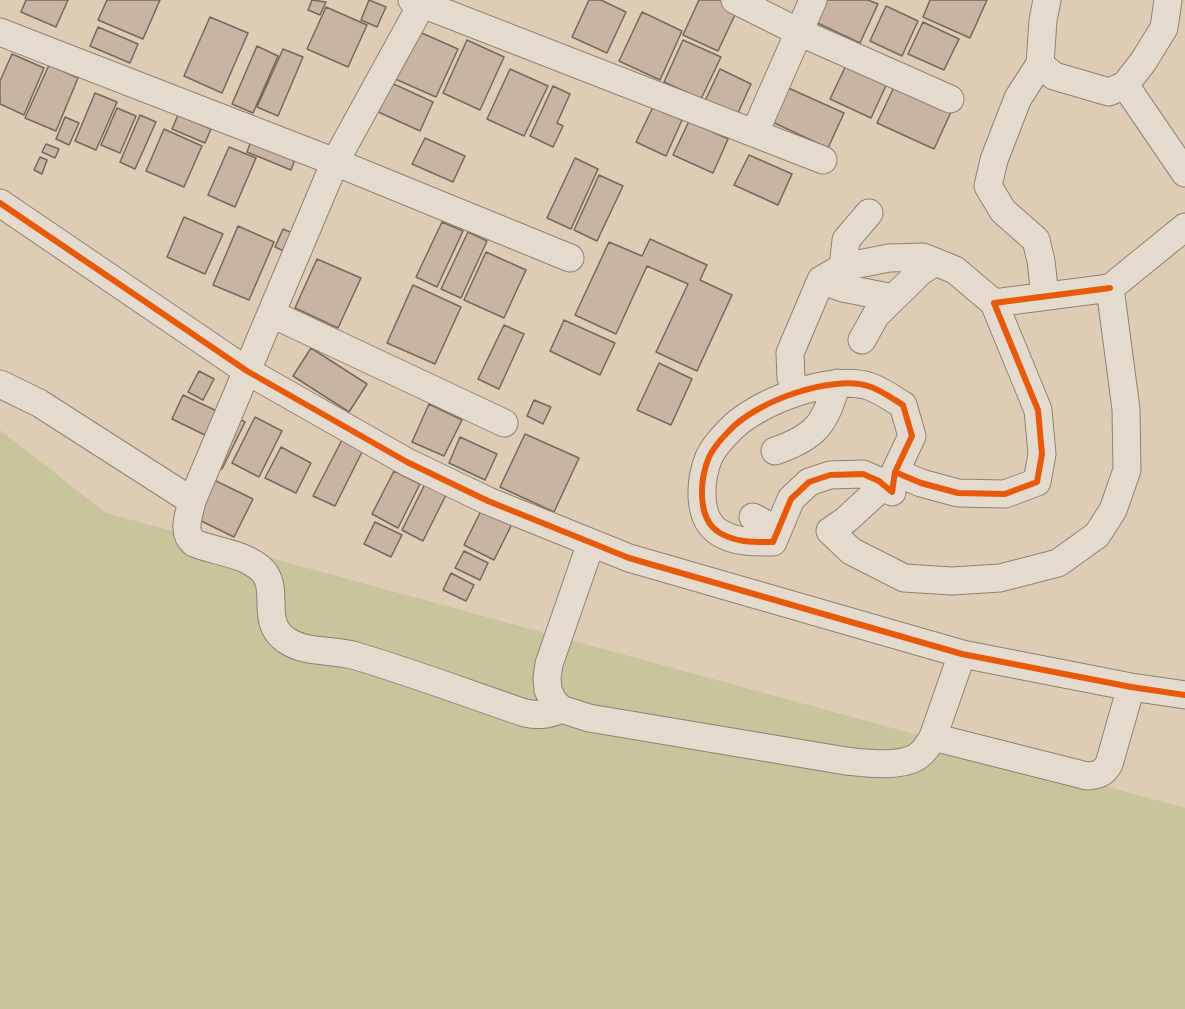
<!DOCTYPE html>
<html>
<head>
<meta charset="utf-8">
<style>
	body { margin:0 }
	canvas { display:block; background:#decdb4 }
</style>
</head>
<body>
<canvas width="1185" height="1009"></canvas>
<script>
const ctx = document.querySelector('canvas').getContext('2d');
ctx.lineJoin = 'round';
function fill(path, color) { ctx.fillStyle = color; ctx.fill(path, 'evenodd'); }
function strokePath(path, color, width, dash) { ctx.strokeStyle = color; ctx.lineWidth = width; ctx.lineCap = dash ? 'butt' : 'round'; ctx.setLineDash(dash || []); ctx.stroke(path); }
const green = new Path2D(`
	M0 430 106 513 1185 808V1009H0Z`);
const building = new Path2D(`
	M26 0H68L56 27 21 12Z
	M107 0H160L143 39 98 20Z
	M312 0 326 2 320 15 308 10Z
	M369 0 386 7 377 27 361 20Z
	M589 0H601L626 12 607 53 572 37Z
	M699 0H726L739 6 718 51 683 35Z
	M821 0H868L878 4 860 43 811 20Z
	M930 0H987L970 38 923 17Z
	M886 6 918 21 902 56 870 41Z
	M326 7 367 25 348 67 307 49Z
	M642 12 682 31 660 80 619 61Z
	M210 17 248 33 222 93 184 76Z
	M923 22 959 39 944 70 908 54Z
	M98 27 138 44 130 63 90 46Z
	M415 30 458 49 436 97 393 78Z
	M467 40 504 57 480 110 443 93Z
	M683 40 721 57 701 99 664 82Z
	M257 46 278 56 253 113 232 104Z
	M283 49 303 57 278 116 257 107Z
	M12 54 44 68 24 115 0 104V81Z
	M849 59 890 77 871 118 830 99Z
	M49 65 78 78 56 131 25 118Z
	M510 69 548 86 524 136 487 119Z
	M720 69 751 84 737 115 705 101Z
	M387 81 433 102 420 131 374 110Z
	M895 85 952 110 934 149 877 123Z
	M553 86 570 94 557 123 563 126 553 147 530 136Z
	M784 86 844 113 828 148 768 120Z
	M95 93 117 102 96 150 75 141Z
	M653 107 682 120 666 156 636 142Z
	M117 108 136 116 120 153 101 145Z
	M140 115 156 122 135 169 120 162Z
	M178 115 211 129 205 143 172 129Z
	M65 117 79 123 69 145 56 139Z
	M689 121 728 139 713 173 673 155Z
	M164 129 202 146 184 187 146 171Z
	M252 138 296 157 291 170 247 152Z
	M425 138 465 156 453 182 412 164Z
	M46 144 59 149 55 158 42 152Z
	M229 147 256 158 235 207 208 195Z
	M749 155 792 174 778 205 734 185Z
	M40 157 47 160 42 174 34 170Z
	M575 158 598 169 571 229 547 218Z
	M599 175 623 186 597 241 574 230Z
	M184 217 223 234 205 274 167 257Z
	M442 222 463 231 437 287 416 277Z
	M238 226 274 242 249 300 213 285Z
	M283 229 295 234 286 252 275 247Z
	M468 232 487 241 461 298 441 289Z
	M650 239 707 265 700 280 732 295 697 371 656 352 688 284 647 266 616 334 575 315 609 242 642 256Z
	M486 252 526 270 504 318 464 300Z
	M317 259 361 278 338 328 295 308Z
	M413 285 461 307 435 364 387 343Z
	M564 320 615 343 600 375 550 351Z
	M504 325 524 334 499 389 478 379Z
	M311 348 367 384 349 412 293 376Z
	M659 363 692 379 671 425 637 410Z
	M199 371 214 379 203 400 188 392Z
	M183 395 221 413 209 437 172 419Z
	M534 400 551 407 543 424 527 416Z
	M429 404 462 420 444 456 412 442Z
	M234 416 245 422 222 469 210 463Z
	M255 417 282 431 259 477 232 463Z
	M525 434 579 458 554 512 500 487Z
	M344 436 365 446 335 506 313 496Z
	M460 437 497 454 485 480 449 463Z
	M281 447 311 463 296 493 265 478Z
	M394 471 420 484 398 528 372 514Z
	M214 480 253 499 234 537 195 518Z
	M425 484 446 495 423 541 402 530Z
	M482 509 512 524 494 560 464 545Z
	M375 522 402 535 391 557 364 544Z
	M464 551 488 563 480 580 455 568Z
	M451 573 474 585 466 601 443 590Z`);
const minor = new Path2D(`
	M412 0 823 160
	M424 0 335 162 192 501C189 515 181 532 194 543 216 552 244 553 262 570 281 589 259 622 286 640 306 654 333 649 356 656 413 673 469 694 525 713 539 716 548 715 561 709
	M735 0 799 32 950 99
	M1047 0 1043 20 1040 64 1054 76 1109 92 1125 85 1143 62 1164 28 1168 0
	M0 32 335 162 570 258
	M1040 64 1018 98 994 160 988 186 1003 211 1036 240 1041 261 1045 296
	M1125 85 1185 173
	M755 132 813 0
	M0 203 247 371 407 462 488 501 629 558 962 654 1131 687 1185 695
	M843 267 846 240 869 213
	M821 280 843 288 893 298
	M272 314 504 423
	M862 340 876 315 920 272 935 262
	M0 384 39 403 192 501
	M797 392 791 378 790 353 821 280 843 267 889 258 923 257 955 270 994 303
	M775 451C816 437 825 424 837 383
	M895 472 892 492 879 481 863 474 830 475 809 482 791 499 773 542C755 542 737 543 720 533 696 519 700 479 709 457 713 449 722 438 728 432 754 402 833 373 871 387 882 391 893 399 903 405L912 436 895 472 921 483 958 493 1005 494 1037 482 1042 454 1038 410 994 303 1110 288
	M884 485 846 520 830 531 851 551 904 578 952 581 1000 578 1058 563 1097 535 1113 510 1127 470 1126 409 1110 288 1185 227
	M753 517 777 530
	M591 543 549 664 547 678 548 690 553 701 561 709 589 718 846 761C866 763 901 768 918 756 925 751 929 744 933 737
	M962 654 933 737 1087 776C1098 775 1103 774 1109 764L1131 687`);
const cycleway = new Path2D(`
	M0 203 247 371 407 462 488 501 629 558 962 654 1131 687 1185 695
	M895 472 892 492 879 481 863 474 830 475 809 482 791 499 773 542C755 542 737 543 720 533 696 519 700 479 709 457 713 449 722 438 728 432 754 402 833 373 871 387 882 391 893 399 903 405L912 436 895 472 921 483 958 493 1005 494 1037 482 1042 454 1038 410 994 303 1110 288`);
fill(green, '#c8c49b');
fill(building, '#c9b3a3');
strokePath(building, '#75695d', 1.5);
strokePath(minor, '#8e8274', 29);
strokePath(minor, '#e4dbce', 27);
strokePath(cycleway, '#e8590c', 6);
</script>
</body>
</html>
